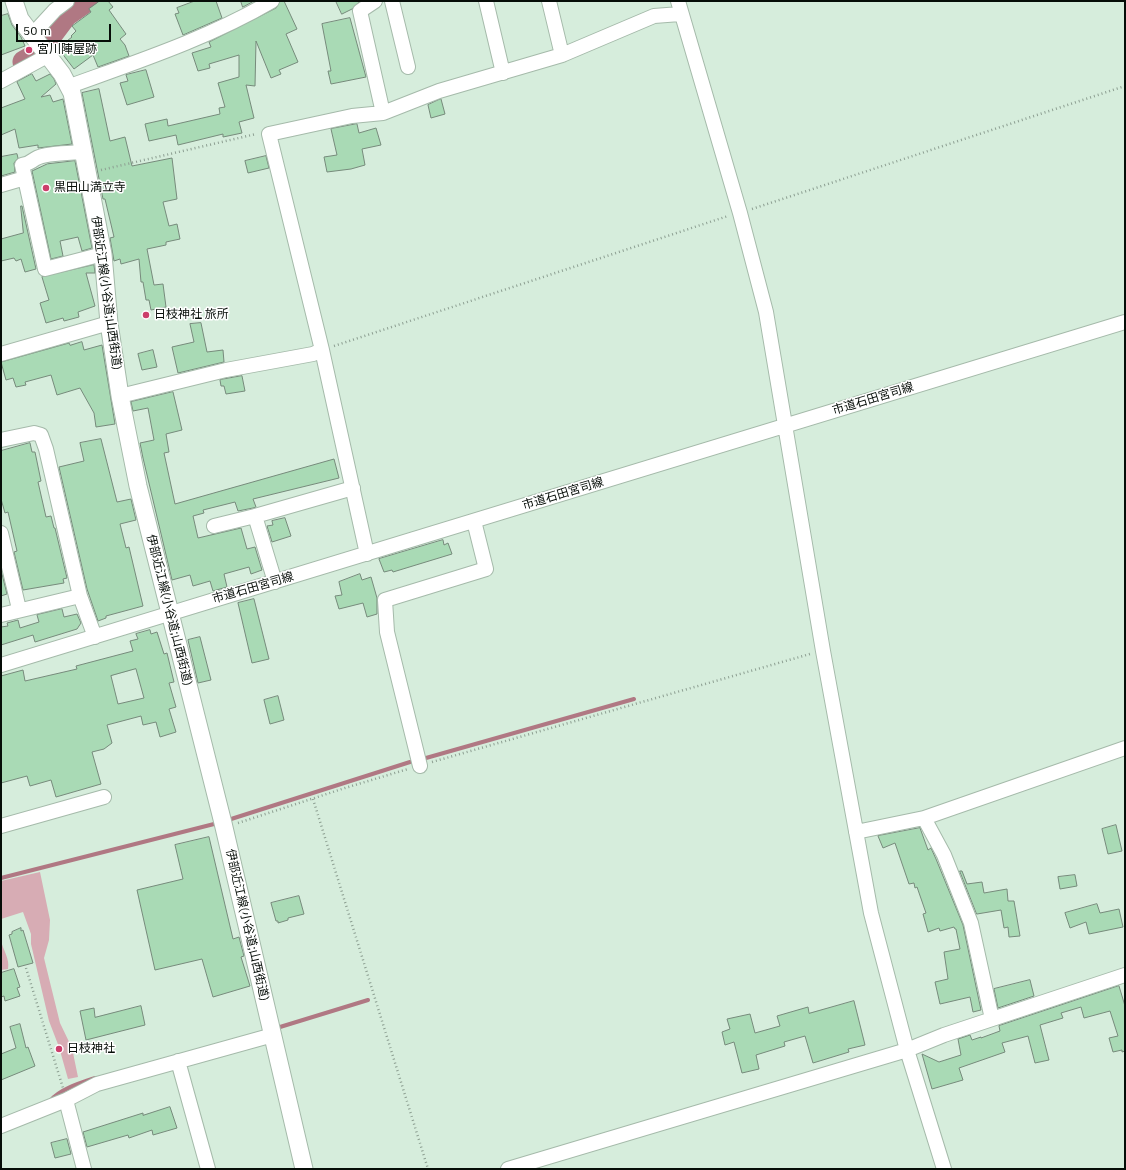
<!DOCTYPE html>
<html>
<head>
<meta charset="utf-8">
<style>
	body { margin:0 }
	#map { position:relative; width:1126px; height:1170px; overflow:hidden; background:#d6eddc; font-family:"IBM Plex Sans",sans-serif }
	canvas { display:block }
	.frame { position:absolute; inset:0; border:2px solid #060d08; pointer-events:none }
	.scale { position:absolute; left:16px; top:24px; width:95px; height:18px; box-sizing:border-box; border:2px solid #060d08; border-top:0; padding-left:5px; font-size:12px; line-height:14px; white-space:nowrap; color:#060d08; -webkit-text-stroke:3px #fff; paint-order:stroke }
</style>
</head>
<body>
<div id="map">
<canvas width="1126" height="1170"></canvas>
<div class="frame"></div>
<div class="scale">50 m</div>
</div>
<script>
const ctx = document.querySelector('canvas').getContext('2d');
ctx.lineJoin = 'round';
function fill(path, color) { ctx.fillStyle = color; ctx.fill(path, 'evenodd'); }
function strokePath(path, color, width, dash) { ctx.strokeStyle = color; ctx.lineWidth = width; ctx.lineCap = dash ? 'butt' : 'round'; ctx.setLineDash(dash || []); ctx.stroke(path); }
function label(font, color, halo, rows, align = 'center') {
  ctx.font = font + ' "IBM Plex Sans","Noto Sans JP",sans-serif'; ctx.lineWidth = 3; ctx.setLineDash([]); ctx.textBaseline = 'middle'; ctx.strokeStyle = halo; ctx.fillStyle = color; for (const [text, x, y, turn = 0] of rows) {
    ctx.save(); ctx.translate(x, y); ctx.rotate((+turn || 0) * Math.PI / 180); ctx.textAlign = isNaN(turn) ? turn : align; if (halo) ctx.strokeText(text, 0, 0); ctx.fillText(text, 0, 0); ctx.restore();
  }
}
const green = new Path2D(`
	M40 872 50 920 49 940 44 958 60 1023 72 1048 78 1077 68 1079 59 1047 49 1021 31 944V934L23 912 1 919V881Z
	M1 940C3 951 10 958 8 969L1 970Z`);
const stream = new Path2D(`
	M426 758 634 699
	M228 820 410 762
	M1 878 218 823
	M280 1027 368 1000
	M50 1101C60 1089 80 1083 95 1078`);
const river = new Path2D(`
	M24 62 36 55 66 15 86 1`);
const building = new Path2D(`
	M100 1H108L113 7 109 10 126 34 120 39 125 45 129 56 98 67 93 55 74 69 58 48 72 37 71 36 76 31 72 26 91 12 89 9Z
	M195 1H216L222 18 183 35 175 14 179 13 177 8Z
	M241 1H254L243 7Z
	M280 1H284L297 29 286 34 298 62 279 70 281 74 271 78 256 41 255 86 246 85 254 118 239 122 242 133 223 137V134L178 145 176 135 149 141 145 124 167 119 168 126 220 114 219 108 225 107 218 83 239 77V55L209 64 210 68 198 71 192 53 211 47 209 42 276 8Z
	M336 1H360L352 9 342 14Z
	M8 14 12 25 21 37 25 46 1 55V16Z
	M350 18 366 77 331 84 328 71H331L322 24Z
	M146 70 154 97 127 105 120 83 128 81 126 75Z
	M32 74 36 81 50 74 54 79 56 84 41 97 50 95 53 102 63 99 72 144 38 148V145L19 148 15 129 1 135V108L25 99 17 82Z
	M99 89 110 141 125 137 132 166 172 158 177 199 163 202 169 226 177 224 180 239 166 242V245L147 249 154 285 163 284 166 307 151 310 149 300H146L143 282H141L139 259 121 264 120 259 114 261 110 238 114 237 105 199H103L82 93Z
	M441 99 445 114 431 118 428 105Z
	M357 124 359 133 376 128 381 145 362 149 365 165 351 169 327 172 324 157 337 155 331 129Z
	M17 154 18 158 14 163 15 172 1 176V157Z
	M266 156 269 168 248 173 245 161Z
	M75 161 92 248 82 251 78 237 60 241 63 256 51 259 32 171 47 164Z
	M21 206H22L36 269 25 272 21 259 16 261 14 258 1 261V239L23 233Z
	M94 265 95 273H86L95 306 78 312 79 317 64 321 63 318 46 323 40 303 49 300 42 277Z
	M201 323 207 352 223 350 224 362 178 373 172 347 194 342 190 324Z
	M82 342 84 350 102 345 115 424 96 427 94 413 80 388 57 395 51 375 25 382 26 385 16 387 13 378 6 380 1 362 69 343 70 345Z
	M153 350 157 367 142 370 138 354Z
	M242 376 245 391 226 394 224 386H221L220 380Z
	M173 392 182 430 166 434 169 452 164 453 175 504 334 459 339 478 253 499 256 507 253 508 238 511 235 502 203 510 204 513 193 516 198 538 241 528 247 549 255 547 262 570 251 574 249 567 224 574 227 587 213 591 210 581 193 586 190 575 172 580 143 458 140 443 154 440 148 408 133 411 131 402Z
	M101 439 117 502 131 499 136 520 120 524 126 548 129 547 143 606 106 616V618L98 621 87 589 59 467 84 461 80 443Z
	M30 443 32 452H35L41 481 38 482 46 517 51 516 54 528H55L67 578 63 579 64 583 23 590 14 552 17 551 8 512 5 513 1 499V451Z
	M285 518 291 536 272 542 267 526 273 525 272 521Z
	M443 540 444 545 448 543 452 554 393 572 392 570 384 572 379 559Z
	M1 570 7 594 1 596Z
	M360 574 362 580 371 577 377 598V614L367 617 363 603 339 609 335 596 342 595 339 582Z
	M254 599 269 659 252 663 238 603Z
	M62 609 64 617 77 614 81 623 77 629 35 642 33 635 1 645V627L8 626 7 623 18 620 20 628 39 622 37 615Z
	M150 630 151 634 157 632 164 654 167 653 174 682 169 683 176 707 169 709 176 732 160 737 156 722 143 725 141 716 107 725 112 743 104 749 92 752 101 784 56 797 51 780 30 786 27 776 1 783V676L23 670 25 681 77 669 76 666 133 651 130 641 138 639 136 634ZM136 669 144 698 118 704 111 676Z
	M200 637 211 680 198 683 188 640Z
	M278 696 284 720 270 724 264 700Z
	M1116 825 1122 851 1108 854 1102 829Z
	M920 828 928 850 931 848 936 859 963 925 981 1010 973 1012 970 997 940 1004 935 982 948 979 944 952 960 949 956 929H955L954 927 940 931 939 928 928 932 923 914 926 913 917 887 915 888 914 883 909 884 895 843 883 848 878 836Z
	M209 837 233 939 239 937 244 956 241 957 250 986 213 997 202 959 155 970 137 890 183 879 175 845Z
	M960 871H962L967 884 982 882 984 893 1007 889 1008 901H1014L1020 936 1009 937 1008 927 1004 928 1001 910 977 914Z
	M1075 875 1077 886 1060 889 1058 877Z
	M299 896 304 914 288 918V920L278 923V921H276L271 903Z
	M1097 904 1100 913 1119 909 1123 927 1089 934 1086 922 1070 928 1065 913Z
	M21 928V931L23 930 33 963 18 967 9 935 12 934V932Z
	M14 969 20 987 17 988 20 996 5 1001 4 996 1 997V973Z
	M1030 980 1034 996 998 1008 994 989Z
	M1119 986 1125 1006V1051L1122 1052V1050L1113 1052 1109 1038 1118 1036 1110 1011 1084 1018 1081 1007 1061 1013 1063 1018 1040 1025 1049 1060 1035 1063 1028 1036 1002 1043 1005 1052 959 1068 963 1080 932 1089 922 1054 939 1062 961 1055 958 1039 970 1035 972 1040 981 1037V1038L1000 1031 999 1026Z
	M854 1001 865 1045 848 1049 849 1052 813 1063 805 1036 784 1042 785 1046 756 1055 759 1069 742 1073 734 1042 725 1045 722 1032 730 1029 727 1019 750 1014 755 1033 780 1026 777 1016 808 1007 809 1013Z
	M141 1006 145 1025 86 1040 80 1011 94 1008 95 1017Z
	M20 1024 26 1048 28 1047 35 1066 1 1080V1054L16 1048 10 1027Z
	M170 1107 177 1128 153 1135 152 1130 129 1138 128 1135 87 1147 83 1132 143 1113V1115Z
	M67 1139 71 1154 55 1158 51 1143Z`);
const path = new Path2D(`
	M101 170 256 134
	M752 209 1125 86
	M334 346 728 216
	M432 762 810 654
	M313 799 428 1169
	M238 823 345 788 408 769
	M26 968 63 1088`);
const minor = new Path2D(`
	M375 1 360 11 383 113
	M392 1 408 67
	M486 1 503 73
	M549 1 562 55
	M678 1 740 213 766 312 823 651 871 913 907 1050 944 1169
	M32 35 55 10 67 1
	M1 81 47 56
	M70 86C139 61 209 38 272 1
	M83 152C72 153 44 153 35 159 31 162 28 164 22 165L45 269 103 254
	M1 185 25 178
	M1 354 109 323
	M120 396 226 370 313 354 322 350
	M1 440 34 433 41 435 46 449 80 596 95 637
	M214 526 255 516
	M1 533 19 609
	M367 554 322 350 269 134 352 116 383 113 439 91 562 55 654 16 680 14
	M275 582 255 516 353 488
	M1 615 80 596
	M1 665 1125 322
	M420 766 387 632 385 600 486 569 474 521
	M924 818 944 855 971 923 992 1019
	M1 826 104 797
	M856 832 924 818 1125 748
	M178 1061 208 1169
	M66 1100 84 1169
	M1 1126 66 1100 97 1084 273 1035
	M508 1169 907 1050 944 1035 1125 975`);
const major = new Path2D(`
	M14 1 20 19 62 74 72 93 103 254 109 323 120 396 138 486 223 823 304 1169`);
const markers = [
	[29,50,4,"#cc3e6b"],
	[46,188,4,"#cc3e6b"],
	[146,315,4,"#cc3e6b"],
	[59,1049,4,"#cc3e6b"]
];
const poiNames = [
	["宮川陣屋跡",37,50],
	["黒田山満立寺",54,188],
	["日枝神社 旅所",154,315],
	["日枝神社",67,1049]
];
const streetNames = [
	["伊部近江線(小谷道;山西街道)",106,293,82],
	["市道石田宮司線",873,399,-17],
	["市道石田宮司線",563,494,-17],
	["市道石田宮司線",253,588,-16],
	["伊部近江線(小谷道;山西街道)",169,610,76],
	["伊部近江線(小谷道;山西街道)",247,925,77]
];
fill(green, '#d7acb4');
strokePath(stream, '#b07883', 4);
strokePath(river, '#b07883', 23);
fill(building, '#a9dab5');
strokePath(building, '#768a7b', 1);
strokePath(minor, '#a5baaa', 16);
strokePath(major, '#a5baaa', 19);
strokePath(path, '#8d9f92', 2.5, [1, 3]);
strokePath(minor, '#fff', 14);
strokePath(major, '#fff', 17);
for (const [x, y, r, color] of markers) { const dot = new Path2D(); dot.arc(x, y, r, 0, 2 * Math.PI); ctx.fillStyle = color; ctx.fill(dot); strokePath(dot, '#fff', 1.5); }
label('12px', '#060d08', '#fff', poiNames, 'left');
label('12px', '#060d08', '#fff', streetNames);
</script>
</body>
</html>
